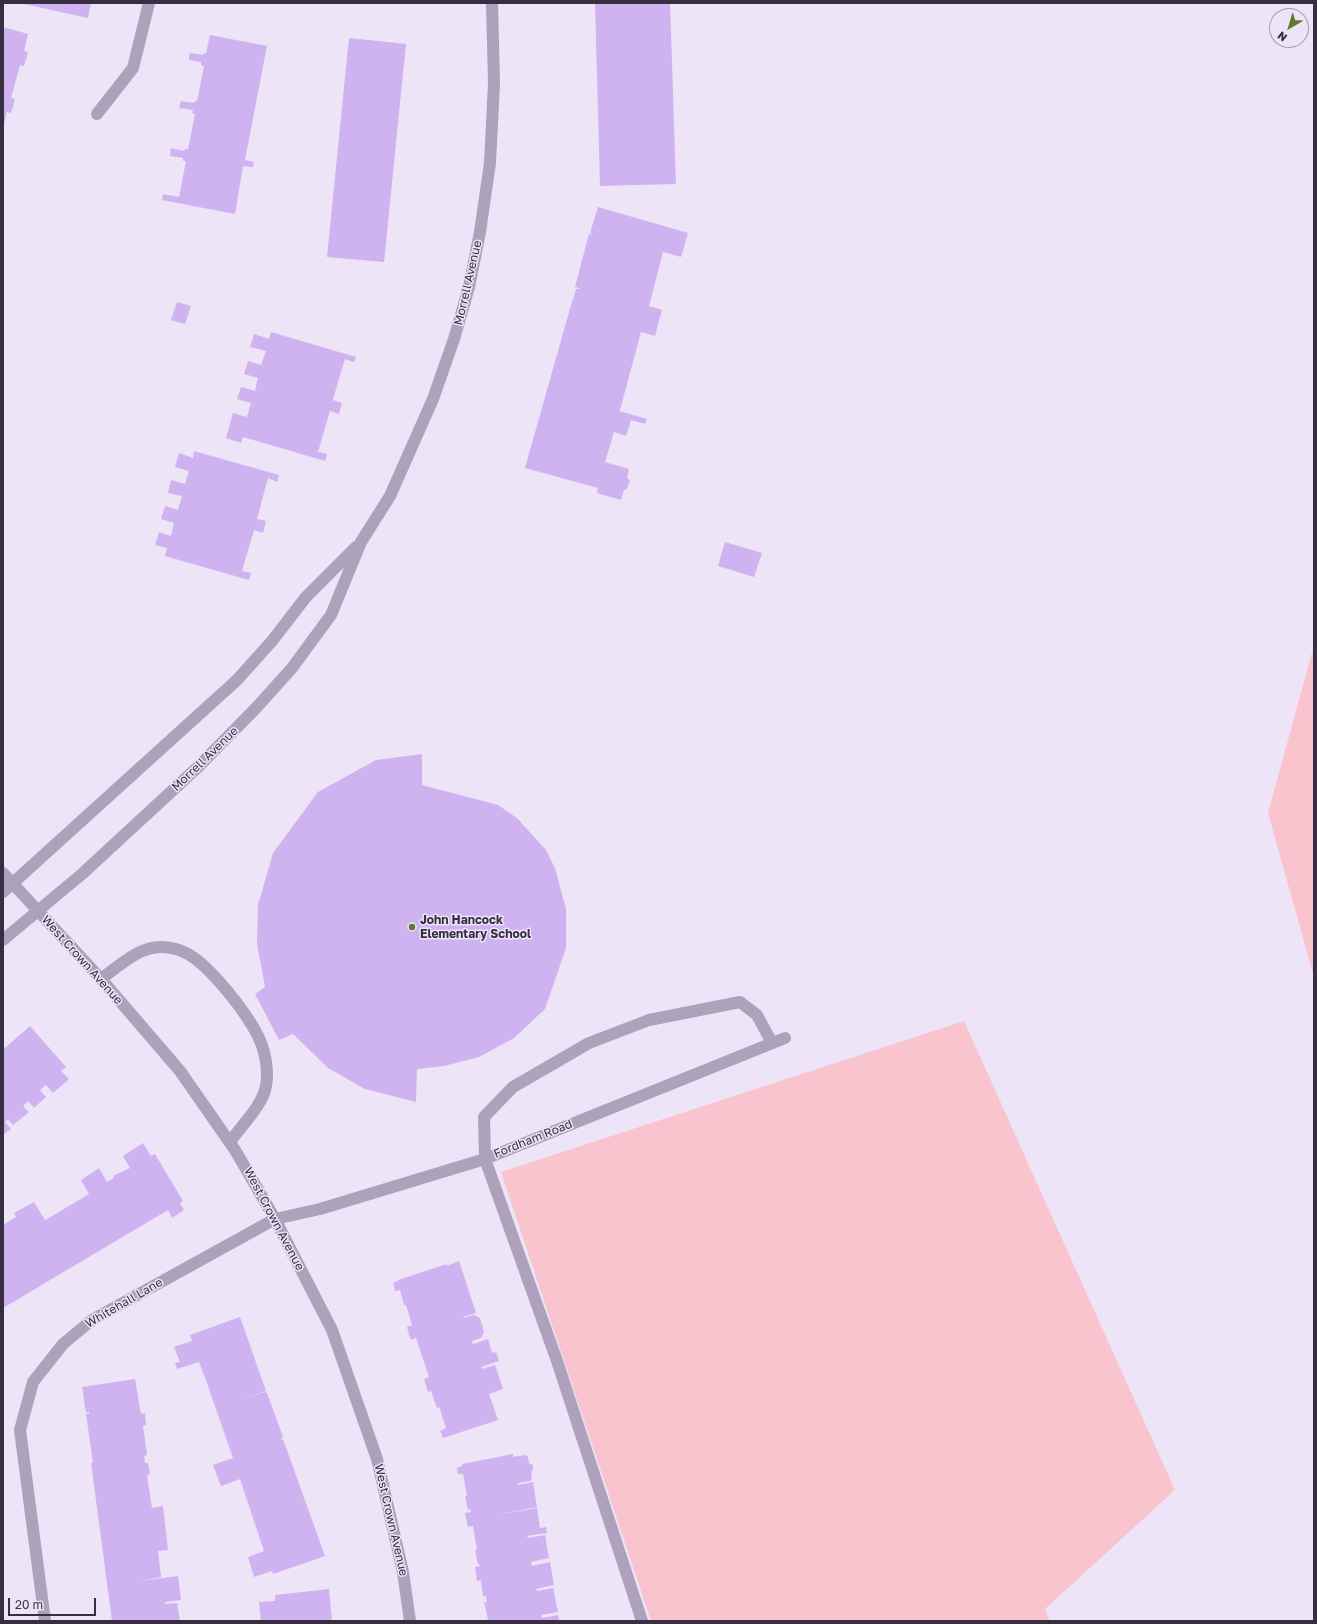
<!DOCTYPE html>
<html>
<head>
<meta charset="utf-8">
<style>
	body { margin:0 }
	#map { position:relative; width:1317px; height:1624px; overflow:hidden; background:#ede4f8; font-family:"Golos Text",sans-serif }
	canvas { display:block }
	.frame { position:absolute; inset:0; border:4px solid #372e42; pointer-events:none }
	.north { position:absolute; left:1269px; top:8px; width:40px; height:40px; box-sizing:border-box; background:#ede4f8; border:1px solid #a49baf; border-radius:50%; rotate:218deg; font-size:11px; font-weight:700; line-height:16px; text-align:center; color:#372e42 }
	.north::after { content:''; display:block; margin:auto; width:14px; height:18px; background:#617a2e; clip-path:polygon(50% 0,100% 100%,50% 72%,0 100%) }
	.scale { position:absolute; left:8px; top:1598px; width:88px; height:18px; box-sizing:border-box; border:2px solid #372e42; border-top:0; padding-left:5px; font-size:12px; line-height:14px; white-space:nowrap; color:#372e42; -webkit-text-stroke:3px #ede4f8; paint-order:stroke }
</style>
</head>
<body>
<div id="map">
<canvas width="1317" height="1624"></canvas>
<div class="frame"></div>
<div class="north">N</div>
<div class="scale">20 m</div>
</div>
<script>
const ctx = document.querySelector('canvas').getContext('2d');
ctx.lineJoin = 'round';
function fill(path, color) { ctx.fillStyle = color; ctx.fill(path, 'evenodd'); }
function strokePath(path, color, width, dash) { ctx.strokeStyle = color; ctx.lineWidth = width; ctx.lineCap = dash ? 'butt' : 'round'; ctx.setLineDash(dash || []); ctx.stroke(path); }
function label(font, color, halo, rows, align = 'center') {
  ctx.font = font + ' "Golos Text",sans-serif'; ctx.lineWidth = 3; ctx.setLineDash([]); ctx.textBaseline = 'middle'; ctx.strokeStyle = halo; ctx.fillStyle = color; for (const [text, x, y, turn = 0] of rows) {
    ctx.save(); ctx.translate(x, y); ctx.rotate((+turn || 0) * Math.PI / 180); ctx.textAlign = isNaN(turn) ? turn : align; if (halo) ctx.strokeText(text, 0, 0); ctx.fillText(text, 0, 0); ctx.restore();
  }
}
const green = new Path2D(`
	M1314 645V977L1268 813Z
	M964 1021 1175 1490 1045 1609 1050 1621H651L501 1172Z`);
const building = new Path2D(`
	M20 3H91L88 18Z
	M595 3H670L676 184 600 186Z
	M3 27 28 34 24 51 28 52 24 66 20 65 11 98 15 99 11 113 7 112 4 125Z
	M210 35 267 46 245 160 254 162 253 167 243 166 235 214 162 200 163 194 179 197 186 161H183V158L170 156 171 148 184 151 185 149H188L195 114 192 113 193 110 179 108 181 101 194 103 195 101H197L204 66 201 65V62L189 60V57L190 53 203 55 204 53H206Z
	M349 38 406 44 384 262 327 257Z
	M598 207 688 233 681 257 663 252 649 306 662 310 655 336 641 332 620 410 619 411 647 419 645 424 631 420 626 436 614 432 605 462 629 469 627 478 630 480 627 489 624 490 621 500 597 493 598 488 525 468 569 312 576 289H579V288L575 287 589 234 593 235 590 233Z
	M177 302 191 306 185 324 171 320Z
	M271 332 356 357 354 362 345 359 339 378 333 400 342 403 339 414 330 411 318 452 327 454 325 461 243 437 241 443 226 438 233 413 247 417 251 403 237 399 241 387 255 391 258 378 244 374 248 361 261 365 266 351 250 347 254 334 269 339Z
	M194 451 279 475 277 482 268 478 257 519 266 521 263 533 254 530 242 571 251 573 249 580 165 556 167 548 155 545 159 532 171 536 174 523 161 519 165 506 178 510 182 496 168 493 171 480 185 484 189 471 175 467 179 453 193 458Z
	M725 542 762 553 754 577 718 566Z
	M422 754V785L498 805 517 818 546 850 555 868 566 909V948L545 1009 514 1038 479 1057 444 1066 417 1069 416 1102 365 1089 328 1068 293 1034 279 1040 255 994 265 987 257 944 258 905 273 853 318 792 376 760Z
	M30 1026 66 1067 61 1071 69 1079 53 1093 46 1085 40 1090 46 1097 34 1108 28 1101 23 1106 29 1112 13 1125 8 1119 5 1122 11 1129 3 1135V1046L5 1048Z
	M143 1143 151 1156 155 1154 183 1201 180 1203 184 1210 172 1218 168 1210 3 1308V1225L16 1217 14 1213 34 1202 45 1220 47 1219 89 1194 81 1180 99 1168 107 1182 114 1178 113 1176 130 1168 123 1156Z
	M459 1261 476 1313 463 1317 464 1318 474 1315 480 1318 484 1332 481 1338 472 1341 473 1344 488 1339 492 1353 496 1352 499 1361 481 1367 482 1369 495 1365 503 1389 489 1394 498 1420 443 1438 440 1431 446 1428 440 1409 439 1407 437 1408 431 1391 428 1392 424 1379 429 1377 416 1338 411 1340 409 1335 407 1327 412 1325 406 1305H404L400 1290 395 1291 393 1283 398 1281V1280L447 1264V1266Z
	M240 1317 266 1391 242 1400 265 1392 267 1393 283 1437 281 1438V1440L283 1439 325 1556 273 1574 272 1571 254 1577 248 1557 264 1551 240 1479 221 1486 213 1465 233 1458 208 1386 199 1362 177 1369 175 1363 180 1362 174 1347 192 1341 190 1335Z
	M135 1379 141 1414 145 1413 146 1425 143 1426 147 1455 144 1456 145 1463H148L150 1474 147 1475 152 1508 163 1506 168 1550 158 1551 161 1577 140 1581 178 1576 181 1600 165 1602V1604L177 1603 180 1621H112L91 1463H93L86 1414H89V1412L86 1413 82 1387Z
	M513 1454V1457L525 1455 528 1457 529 1463 533 1465V1469L531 1473 532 1478 530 1481 518 1483V1485L533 1482 537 1507 496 1515 537 1508 540 1528 546 1527 547 1533 527 1536 528 1538 545 1535 549 1558 531 1562 532 1566 550 1562 554 1585 536 1589 537 1591 553 1588 558 1612 541 1615 542 1618 558 1615 559 1621H482L488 1619 484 1602H487L486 1598V1596H483L481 1581 483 1580 477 1581 475 1567 480 1566 479 1564H478L475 1550H477L473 1526 468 1527 465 1513 471 1512 470 1509 468 1510 465 1496 467 1495 463 1474H458L457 1468 462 1466V1464Z
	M329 1589 332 1621H261L259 1602 275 1601V1595Z`);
const minor = new Path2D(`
	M97 114 133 68 149 3
	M3 873 101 979 180 1071 235 1150 275 1219 332 1330 377 1459 403 1572 410 1621
	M3 892 237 680 272 641 306 597 356 547
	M3 940 82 874 199 766 256 708 292 668 331 615 361 542 390 496 433 399 454 339 469 287 480 232 490 163 494 83 492 3
	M101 979C119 966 138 947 161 947 171 947 179 949 188 954 211 967 246 1012 258 1036 265 1050 269 1071 266 1086 263 1105 241 1126 230 1142
	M45 1621 20 1430 33 1382 63 1344 92 1320 275 1219 320 1209 485 1159 785 1038
	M642 1621 557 1361 485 1159 484 1117 513 1087 589 1043 649 1020 740 1002 757 1015 772 1043`);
const markers = [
	[412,927,4,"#617a2e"]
];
const streetNames = [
	["Morrell Avenue",468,283,-77],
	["Morrell Avenue",205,759,-44],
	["West Crown Avenue",82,960,48],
	["Fordham Road",533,1139,-22],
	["West Crown Avenue",274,1219,62],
	["Whitehall Lane",124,1303,-30],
	["West Crown Avenue",391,1520,77]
];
const poiNames = [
	["John Hancock",420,920],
	["Elementary School",420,934]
];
fill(green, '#fac4ce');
fill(building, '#cfb3f0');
strokePath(minor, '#ada1bc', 12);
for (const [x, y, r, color] of markers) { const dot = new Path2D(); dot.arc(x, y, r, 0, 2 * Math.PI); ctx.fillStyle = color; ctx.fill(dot); strokePath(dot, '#ede4f8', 1.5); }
label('12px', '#372e42', '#ede4f8', streetNames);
label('bold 12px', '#372e42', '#ede4f8', poiNames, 'left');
</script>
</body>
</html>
